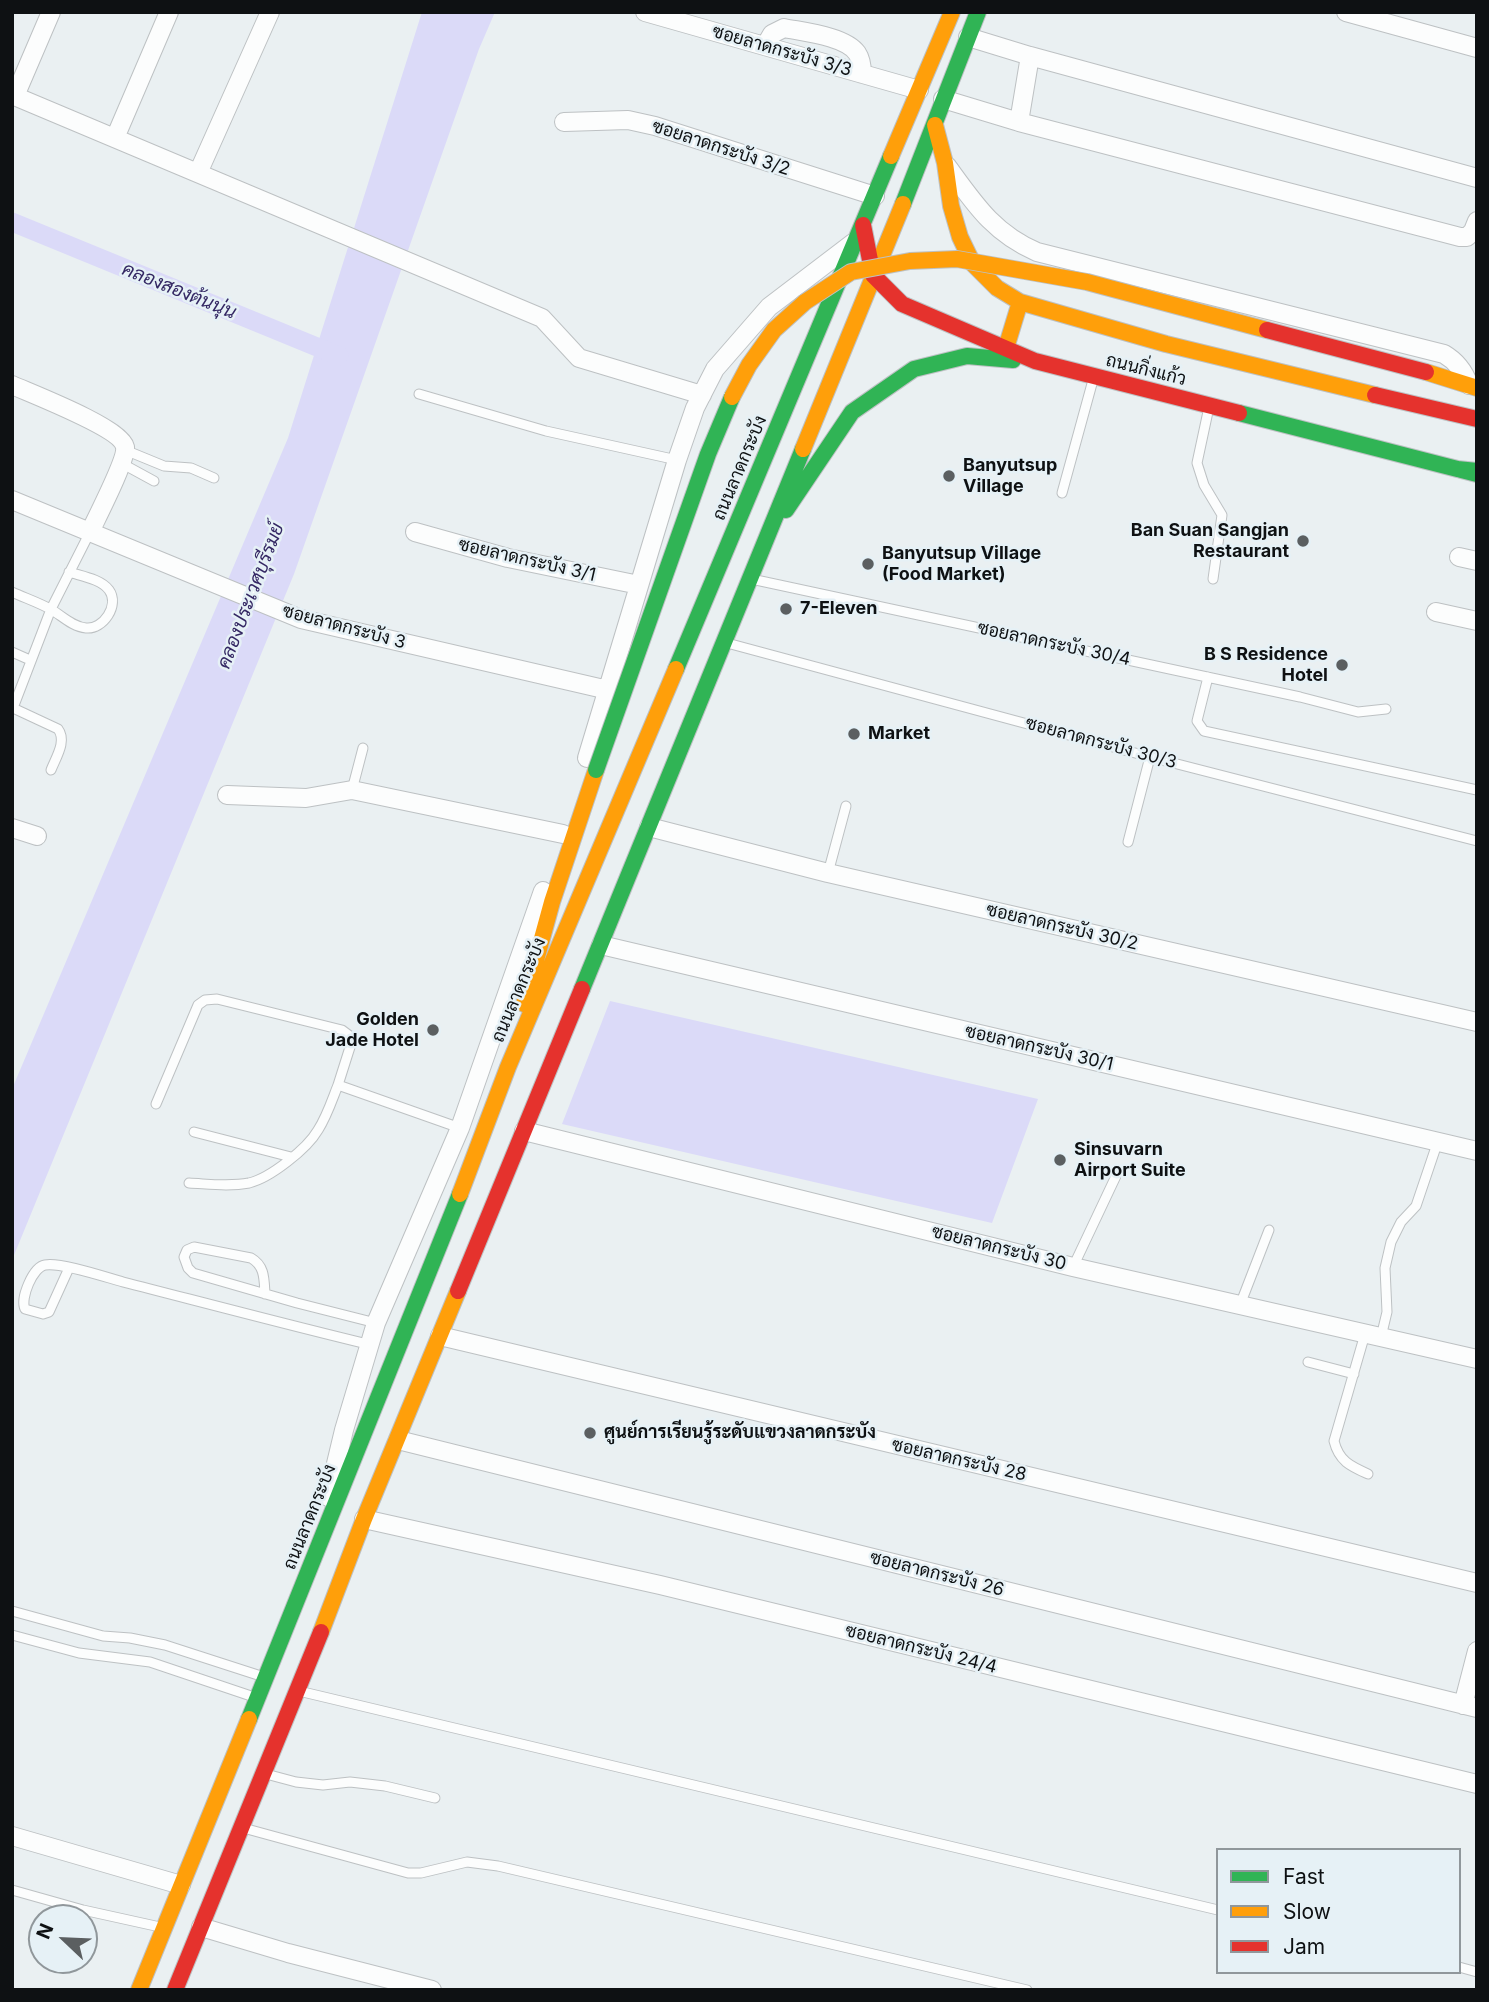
<!DOCTYPE html>
<html>
<head>
<meta charset="utf-8">
<style>
	body { margin:0 }
	#map { position:relative; width:1489px; height:2002px; overflow:hidden; background:#eaf0f2; font-family:Inter,sans-serif }
	canvas { display:block }
	.frame { position:absolute; inset:0; border:14px solid #0e1113; pointer-events:none }
	.legend { position:absolute; left:1216px; top:1848px; width:245px; height:126px; box-sizing:border-box; background:#e6f1f6; border:2px solid #90979b; margin:0; padding:9px 12px; list-style:none; font-size:21px; color:#0e1113 }
	.legend li { display:flex; align-items:center; gap:14px; height:35px }
	.legend b { width:35px; border:2px solid #90979b }
	.north { position:absolute; left:28px; top:1904px; width:70px; height:70px; box-sizing:border-box; background:#e6f1f6; border:2px solid #90979b; border-radius:50%; rotate:293deg; font-size:19px; font-weight:700; line-height:28px; text-align:center; color:#0e1113 }
	.north::after { content:''; display:block; margin:auto; width:24px; height:32px; background:#5b5f61; clip-path:polygon(50% 0,100% 100%,50% 72%,0 100%) }
</style>
</head>
<body>
<div id="map">
<canvas width="1489" height="2002"></canvas>
<div class="frame"></div>
<ul class="legend">
<li><b style="height:9px;background:#30b455"></b>Fast</li>
<li><b style="height:9px;background:#ff9f0a"></b>Slow</li>
<li><b style="height:9px;background:#e5322d"></b>Jam</li>
</ul>
<div class="north">N</div>
</div>
<script>
const ctx = document.querySelector('canvas').getContext('2d');
ctx.lineJoin = 'round';
function fill(path, color) { ctx.fillStyle = color; ctx.fill(path, 'evenodd'); }
function strokePath(path, color, width, dash) { ctx.strokeStyle = color; ctx.lineWidth = width; ctx.lineCap = dash ? 'butt' : 'round'; ctx.setLineDash(dash || []); ctx.stroke(path); }
function label(font, color, halo, rows, align = 'center') {
  ctx.font = font + ' Inter,Sarabun,sans-serif'; ctx.lineWidth = 5; ctx.setLineDash([]); ctx.textBaseline = 'middle'; ctx.strokeStyle = halo; ctx.fillStyle = color; for (const [text, x, y, turn = 0] of rows) {
    ctx.save(); ctx.translate(x, y); ctx.rotate((+turn || 0) * Math.PI / 180); ctx.textAlign = isNaN(turn) ? turn : align; if (halo) ctx.strokeText(text, 0, 0); ctx.fillText(text, 0, 0); ctx.restore();
  }
}
const water = new Path2D(`
	M422 12H495L479 49 294 574 12 1260V1089L288 438Z
	M610 1001 1038 1099 992 1223 562 1124Z`);
const canal = new Path2D(`
	M12 222 339 356`);
const lane = new Path2D(`
	M419 394 546 431 677 460
	M1209 407 1197 463 1204 485 1222 515 1213 579
	M125 450 164 466 191 468 214 478
	M121 463 154 481
	M1062 493 1093 380
	M756 580 1300 697 1358 712 1386 709
	M12 592C25 598 40 603 52 610 62 616 73 627 86 628 103 630 120 605 109 590 101 579 81 576 69 572
	M727 643 1150 757 1477 841
	M12 652 30 660
	M1208 677 1197 721 1204 731 1477 790
	M51 770C56 757 67 741 58 729L13 708 51 609 90 532
	M352 790 363 748
	M1128 842 1150 757
	M828 873 846 806
	M156 1104 198 1005 205 1000 217 999 342 1030 350 1036 351 1044 338 1085 460 1128
	M194 1132 291 1157
	M189 1183C209 1184 229 1187 249 1183 270 1178 307 1149 318 1130 327 1116 332 1100 338 1085
	M1073 1267 1116 1176
	M69 1268 49 1312 43 1314 25 1309C20 1298 33 1267 45 1265 61 1262 105 1277 123 1282 205 1303 288 1325 371 1345
	M265 1294C264 1279 265 1266 251 1258L194 1247 187 1250 184 1257 188 1268 193 1273 297 1303 376 1323
	M1240 1305 1269 1230
	M1365 1334 1334 1441C1339 1461 1350 1466 1368 1474
	M1381 1337 1387 1312 1385 1268 1391 1242 1401 1222 1416 1206 1438 1141
	M1308 1362 1354 1374
	M12 1611 103 1636 130 1638 165 1645 264 1677
	M12 1635 79 1653 150 1662 254 1697
	M303 1692 1218 1910
	M266 1774 296 1782 323 1785 350 1782 385 1786 435 1798
	M247 1829 408 1873H421L467 1862 498 1866 1027 1990
	M12 1890 83 1910 160 1927
	M1459 1967 1477 1972`);
const street = new Path2D(`
	M645 12 919 90
	M1346 12 1477 48
	M968 37 1030 56 1477 178
	M765 46 772 34 784 28C803 32 845 36 857 53 861 59 862 67 862 74
	M12 95 542 318 579 358 702 395
	M15 96 51 12
	M943 99 1019 122 1460 237H1467L1473 231 1477 221
	M564 122 628 120 655 126 875 196
	M1019 122 1030 56
	M115 138 169 12
	M947 166C974 203 993 233 1037 252L1444 354C1456 361 1464 371 1469 385
	M198 173 270 12
	M12 385C32 394 121 428 125 447 127 459 97 517 90 532
	M12 500 301 619 608 690
	M415 532 508 558 639 585
	M1459 557 1477 561
	M1436 612 1477 621
	M587 758 677 460 695 408 715 369 769 307 853 243
	M227 795 306 798 352 790 563 834
	M649 827 828 873 1477 1022
	M12 828 37 836
	M601 945 1477 1151
	M524 1131 1073 1267 1477 1359
	M440 1336 1477 1583
	M398 1440 1477 1708
	M328 1497 344 1430 376 1323 460 1128 543 891
	M364 1519 660 1585 1477 1784
	M1463 1705 1477 1651
	M12 1836 181 1885
	M201 1927 288 1953 432 1990`);
const fast = new Path2D(`
	M903 204 978 12
	M1239 413 1477 474
	M1457 469 1477 471
	M786 510 852 412 914 369 967 356 1013 360
	M676 669 891 156
	M582 989 803 449
	M249 1719 460 1194`);
const slow = new Path2D(`
	M935 125 945 163 951 206 960 237 973 264 997 288 1020 302 1166 344 1375 395
	M891 156 952 12
	M1006 348 1020 302
	M1426 372 1477 388
	M803 449 903 204
	M524 1004 552 902 596 770
	M460 1194 508 1067 676 669
	M321 1632 364 1519 458 1291
	M139 1990 249 1719`);
const jam = new Path2D(`
	M863 225 873 275 902 304 1035 361 1239 413
	M1375 395 1477 419
	M458 1291 582 989
	M175 1990 321 1632`);
const fastBridge = new Path2D(`
	M596 770 708 454 732 397`);
const slowBridge = new Path2D(`
	M732 397 749 365 774 330 805 302 851 272 910 261 957 259 1087 282 1267 330`);
const jamBridge = new Path2D(`
	M1267 330 1426 372`);
const markers = [
	[949,476,7,"#5b5f61"],
	[1303,541,7,"#5b5f61"],
	[868,564,7,"#5b5f61"],
	[786,609,7,"#5b5f61"],
	[1342,665,7,"#5b5f61"],
	[854,734,7,"#5b5f61"],
	[433,1030,7,"#5b5f61"],
	[1060,1160,7,"#5b5f61"],
	[590,1433,7,"#5b5f61"]
];
const streetNames = [
	["ซอยลาดกระบัง 3/3",782,51,16],
	["ซอยลาดกระบัง 3/2",721,148,18],
	["ถนนกิ่งแก้ว",1146,370,14],
	["ถนนลาดกระบัง",740,468,-67],
	["ซอยลาดกระบัง 3/1",527,560,13],
	["ซอยลาดกระบัง 3",344,627,15],
	["ซอยลาดกระบัง 30/4",1054,644,12],
	["ซอยลาดกระบัง 30/3",1101,743,15],
	["ซอยลาดกระบัง 30/2",1062,927,13],
	["ถนนลาดกระบัง",519,990,-67],
	["ซอยลาดกระบัง 30/1",1039,1048,13],
	["ซอยลาดกระบัง 30",999,1248,14],
	["ซอยลาดกระบัง 28",959,1460,13],
	["ถนนลาดกระบัง",310,1517,-68],
	["ซอยลาดกระบัง 26",937,1574,14],
	["ซอยลาดกระบัง 24/4",921,1649,14]
];
const poiNames = [
	["Banyutsup",963,466],
	["Village",963,487],
	["Ban Suan Sangjan",1289,531,"right"],
	["Restaurant",1289,552,"right"],
	["Banyutsup Village",882,554],
	["(Food Market)",882,575],
	["7-Eleven",800,609],
	["B S Residence",1328,655,"right"],
	["Hotel",1328,676,"right"],
	["Market",868,734],
	["Golden",419,1020,"right"],
	["Jade Hotel",419,1041,"right"],
	["Sinsuvarn",1074,1150],
	["Airport Suite",1074,1171],
	["ศูนย์การเรียนรู้ระดับแขวงลาดกระบัง",604,1433]
];
const waterNames = [
	["คลองสองต้นนุ่น",179,291,22],
	["คลองประเวศบุรีรมย์",251,596,-69]
];
fill(water, '#dbdaf8');
strokePath(canal, '#dbdaf8', 19);
strokePath(lane, '#bdc1c3', 11);
strokePath(street, '#bdc1c3', 20);
strokePath(fast, '#bdc1c3', 18);
strokePath(slow, '#bdc1c3', 18);
strokePath(jam, '#bdc1c3', 18);
strokePath(lane, '#fcfdfd', 9);
strokePath(street, '#fcfdfd', 18);
strokePath(fast, '#30b455', 16);
strokePath(slow, '#ff9f0a', 16);
strokePath(jam, '#e5322d', 16);
strokePath(fastBridge, '#bdc1c3', 18, []);
strokePath(slowBridge, '#bdc1c3', 18, []);
strokePath(jamBridge, '#bdc1c3', 18, []);
strokePath(fastBridge, '#30b455', 16);
strokePath(slowBridge, '#ff9f0a', 16);
strokePath(jamBridge, '#e5322d', 16);
for (const [x, y, r, color] of markers) { const dot = new Path2D(); dot.arc(x, y, r, 0, 2 * Math.PI); ctx.fillStyle = color; ctx.fill(dot); strokePath(dot, '#e6f1f6', 2.5); }
label('18px', '#0e1113', '#e6f1f6', streetNames);
label('bold 18px', '#0e1113', '#e6f1f6', poiNames, 'left');
label('italic 19px', '#342864', '#e6f1f6', waterNames);
</script>
</body>
</html>
